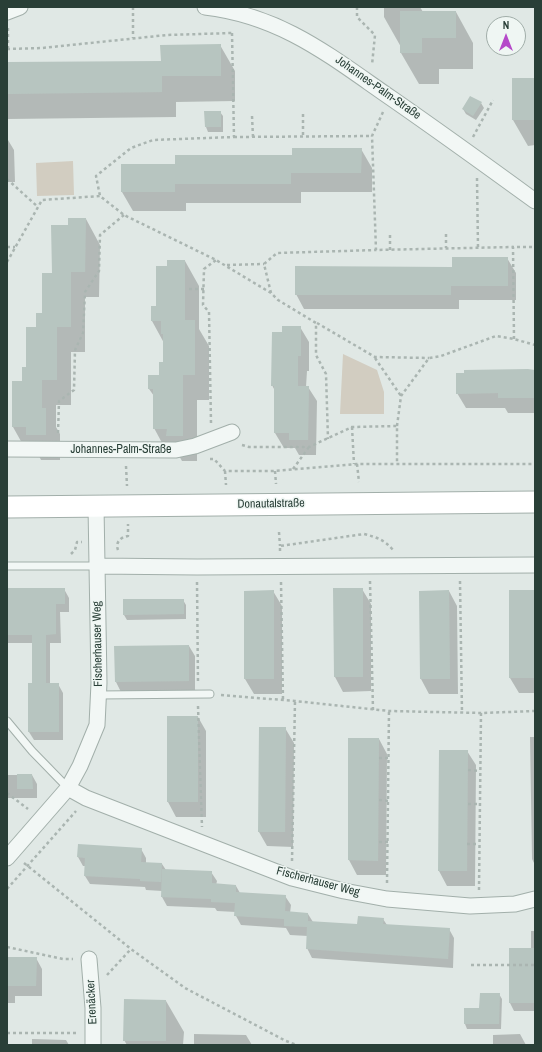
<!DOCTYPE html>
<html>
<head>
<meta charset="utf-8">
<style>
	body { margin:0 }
	#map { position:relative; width:542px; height:1052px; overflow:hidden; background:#e0e8e5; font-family:"Archivo Narrow",sans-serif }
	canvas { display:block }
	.frame { position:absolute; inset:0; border:8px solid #293f37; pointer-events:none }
	.north { position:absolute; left:486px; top:16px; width:40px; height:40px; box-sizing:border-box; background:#eff6f3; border:1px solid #a0ada8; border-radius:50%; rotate:0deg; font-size:11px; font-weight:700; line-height:16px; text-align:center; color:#293f37 }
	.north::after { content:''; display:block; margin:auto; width:14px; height:18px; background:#b549c9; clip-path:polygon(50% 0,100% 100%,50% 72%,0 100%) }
</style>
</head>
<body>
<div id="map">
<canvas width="542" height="1052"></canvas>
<div class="frame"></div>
<div class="north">N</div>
</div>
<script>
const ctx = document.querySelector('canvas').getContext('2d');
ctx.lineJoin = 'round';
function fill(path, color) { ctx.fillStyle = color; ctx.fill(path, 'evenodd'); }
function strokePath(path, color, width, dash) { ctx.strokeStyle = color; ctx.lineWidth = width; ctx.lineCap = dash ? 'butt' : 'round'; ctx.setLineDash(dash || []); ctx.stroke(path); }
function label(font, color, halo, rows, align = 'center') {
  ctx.font = font + ' "Archivo Narrow",sans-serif'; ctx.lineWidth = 3; ctx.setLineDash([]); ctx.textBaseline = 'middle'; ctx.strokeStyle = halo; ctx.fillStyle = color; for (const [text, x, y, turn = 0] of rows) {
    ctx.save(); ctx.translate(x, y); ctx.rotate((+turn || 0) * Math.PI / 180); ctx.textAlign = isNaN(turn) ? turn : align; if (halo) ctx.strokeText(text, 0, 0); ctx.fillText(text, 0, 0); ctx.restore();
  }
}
const green = new Path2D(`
	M73 161 74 195 37 196 36 163Z
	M343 354 377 370 384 392V414H340Z`);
const shadow = new Path2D(`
	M384 7H420L423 12H456L473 43V69H439V84H419L401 53V47L384 17Z
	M220 45 235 71V101L176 102V117L8 119V140L14 150 15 182H7V63L162 62Z
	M513 79H535V145L528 146 513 120Z
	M481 103 484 108 476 120 466 114 463 109Z
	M205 112H220L223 116V132H208L206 127Z
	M361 149 372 168V192H301V203H186V211H133L122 192V165H176L293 156Z
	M86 219 100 245 99 297H85V352H71V405H56V427L60 434V460H41L37 452H27L13 427 23 382 37 328 43 314 53 274 69 226Z
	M507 258 516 273V300H459V309H304L296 294Z
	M185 261 199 286V329L209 346V400H197V461H182L178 454H168L154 428V396L149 389 160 376 164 363V343L152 321 157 308 168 267Z
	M300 327 309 342V371H307L306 387H308L317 401 316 455H299L295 448H284L275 433V391L272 385 283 333Z
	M535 370V413H508L505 408H466L457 393Z
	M64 589 69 598V612H60L61 643H50V684H58L63 693V740H34L29 732 33 684V643H7V590Z
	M362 589 371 604V691L343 692 335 677Z
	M273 591 282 606V694H254L245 679Z
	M449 591 457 606 458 694H429L421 679Z
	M510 591H535V693H519L510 678Z
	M183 600 186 605V619L127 620 124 615Z
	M189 646 195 656V691L121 692 116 682Z
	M168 717H198L206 731V817H176L168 802Z
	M285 728 294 743 293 847 267 846 259 832Z
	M530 737H535V865L532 859Z
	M349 739H379L387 754 386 875H357L349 860Z
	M467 751 476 765 475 886H447L439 871Z
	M7 775H32L37 784V798H7Z
	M79 845 141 849 146 858V863L162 864 166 870 211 872 217 881 216 885 236 886 240 893 285 896 291 905 290 913 308 914 313 922 358 925 383 919 387 925 449 929 454 938 453 968 312 958 307 948 308 936 290 935 286 928 241 925 236 916V912L217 911 215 908 167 906 162 897V891L146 890 145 887 90 884 85 876V866H83L78 857Z
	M531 931H535V1011H514L510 1003 531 949Z
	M7 958H36L42 969V996H15V1003H7Z
	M499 994 502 999 501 1029H467L465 1024V1009H480Z
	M166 1001 184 1032 183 1045H127L124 1040Z
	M194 1034 246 1035 252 1045H194Z
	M520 1034 526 1045H493V1035Z
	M32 1039 66 1040 69 1045H32Z`);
const building = new Path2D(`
	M400 11H456V38H422V53H400Z
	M221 44V76H162V92L7 94V62L161 61 160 45Z
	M512 78H535L534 120H512Z
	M470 96 482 102 473 116 462 109Z
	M204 111H221V127H205Z
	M292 148H362L361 173H291V184H175V192H121V164H175V155H292Z
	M68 218H86L85 272H71V327H57V380H42V408H46V435H26V427H12V381H22V367H26V327H36V313H42V273H52L51 225H68Z
	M452 257H508V286H451V295H295V266L452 267Z
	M167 260H185V320H195V375H183V436H166L167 429H153V389H148V375H159V362H163V334H161V321H151V306H156V266H167Z
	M282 326H301V356H298V386H309L308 440H289V433H274V386H271L272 332H282Z
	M528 369 535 370V398H498V393L456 394V373H464V370Z
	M7 588H65V604H56V634L46 635V683H59V732H28V683H32V635H7Z
	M333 588H363V677H334Z
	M274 590V679H244V591Z
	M449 590 450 679H420L419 591Z
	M509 590H535V678H509Z
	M123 599H184V614L123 615Z
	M189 645V681L115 682 114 646Z
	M167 716H198V802H167Z
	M259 727H286L285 832H258Z
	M348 738H379L378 861 348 860Z
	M439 750H468L467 871H438Z
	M17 774H32L33 789H17Z
	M78 844 142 848 141 862 162 863 161 882 140 881V879L84 876 85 858 77 857Z
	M162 869 212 871V883L236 885V892L286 895 285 911 308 913V923V921L357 924 358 916 384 918 383 924 450 928 448 959 306 949 307 927 284 926V919L234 916 235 903 211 902V899L161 897Z
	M509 948H535V1003H509Z
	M7 957H37L36 986H7Z
	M480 993H500L499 1024H464V1008H479Z
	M124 999 166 1000V1041H123Z`);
const path = new Path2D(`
	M133 7V38
	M357 7V17L375 35 372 65
	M8 28V49
	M232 33 234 137 153 140 131 148 96 176 100 196 124 215 216 260 271 293 278 300 316 323V355L326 374 328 439
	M7 49 42 48 167 35 232 33
	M383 112 372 136 376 250 513 247
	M303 114V137
	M252 116 253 137
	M234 137 372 136
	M473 137 493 100
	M477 178 478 248
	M7 179 38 207
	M446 234V248
	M390 235V250
	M7 247H15
	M7 262 42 200 100 196
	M227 265 264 264
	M189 289H204
	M271 293 264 264 277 253 376 250
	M317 323 375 357 429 358
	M514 339 513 247H535
	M375 358 401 396
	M211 423 209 312 203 305 204 269 216 260
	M397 426 401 396 429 358 441 356 496 336 514 339 535 345
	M352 427 354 464
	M58 433 59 401 74 390 75 350 83 333 85 292 99 271 100 235 124 215
	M242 445 249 447H309L352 427 397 426V464
	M210 459H214L225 471H275L357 464H535
	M357 464 359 482
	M126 466 127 486
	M293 469 309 447
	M225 471 226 485
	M275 471 276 484
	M279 532 280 546
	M118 550C115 542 121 537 128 536V524
	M280 551V546L364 534C376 537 385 540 393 550
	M71 554 75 550 77 542H82
	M370 581 373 710
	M460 581 462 713
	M197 582 198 683
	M281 582 283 700
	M221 695 295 701 389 711 481 713 535 711
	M198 706 202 827
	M379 758H389
	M468 770 480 771
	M7 793 28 809
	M379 800 389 801
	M468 804H480
	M379 842H388
	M467 844H479
	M292 861 295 701
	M24 863 131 949 185 988 286 1041 297 1045
	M387 883 389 711
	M7 889 76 811
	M479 890 481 713
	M7 947 63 959H73
	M471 965H535
	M107 975 131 949
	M7 1033H76`);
const lane = new Path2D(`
	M7 566H97
	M98 695 210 694
	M7 721 32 751 68 788`);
const street = new Path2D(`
	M205 7C282 16 330 56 391 98 440 132 487 166 535 201
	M7 12 20 7
	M7 449 176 450 195 446 232 432
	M97 566 197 567 535 565
	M68 788 86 798 292 878 344 891 387 899 470 906 515 904 535 899
	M7 858 68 788 80 766 97 725 99 683 96 506
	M89 959 93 1008V1045`);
const secondary = new Path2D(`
	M7 507 535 502`);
const streetNames = [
	["Johannes-Palm-Straße",378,88,35],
	["Johannes-Palm-Straße",121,450],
	["Donautalstraße",271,504,-1],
	["Fischerhauser Weg",98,644,-91],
	["Fischerhauser Weg",318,882,15],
	["Erenäcker",92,1002,-93]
];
fill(green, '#d2cdc1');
fill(shadow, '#0003');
fill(building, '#b7c5c0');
strokePath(lane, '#a2afaa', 9);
strokePath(street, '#a2afaa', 17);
strokePath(secondary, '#a2afaa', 23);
strokePath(path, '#aab5b1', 2.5, [3, 3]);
strokePath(lane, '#f2f7f5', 7);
strokePath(street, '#f2f7f5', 15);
strokePath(secondary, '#fff', 21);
label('12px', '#293f37', '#eff6f3', streetNames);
</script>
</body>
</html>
